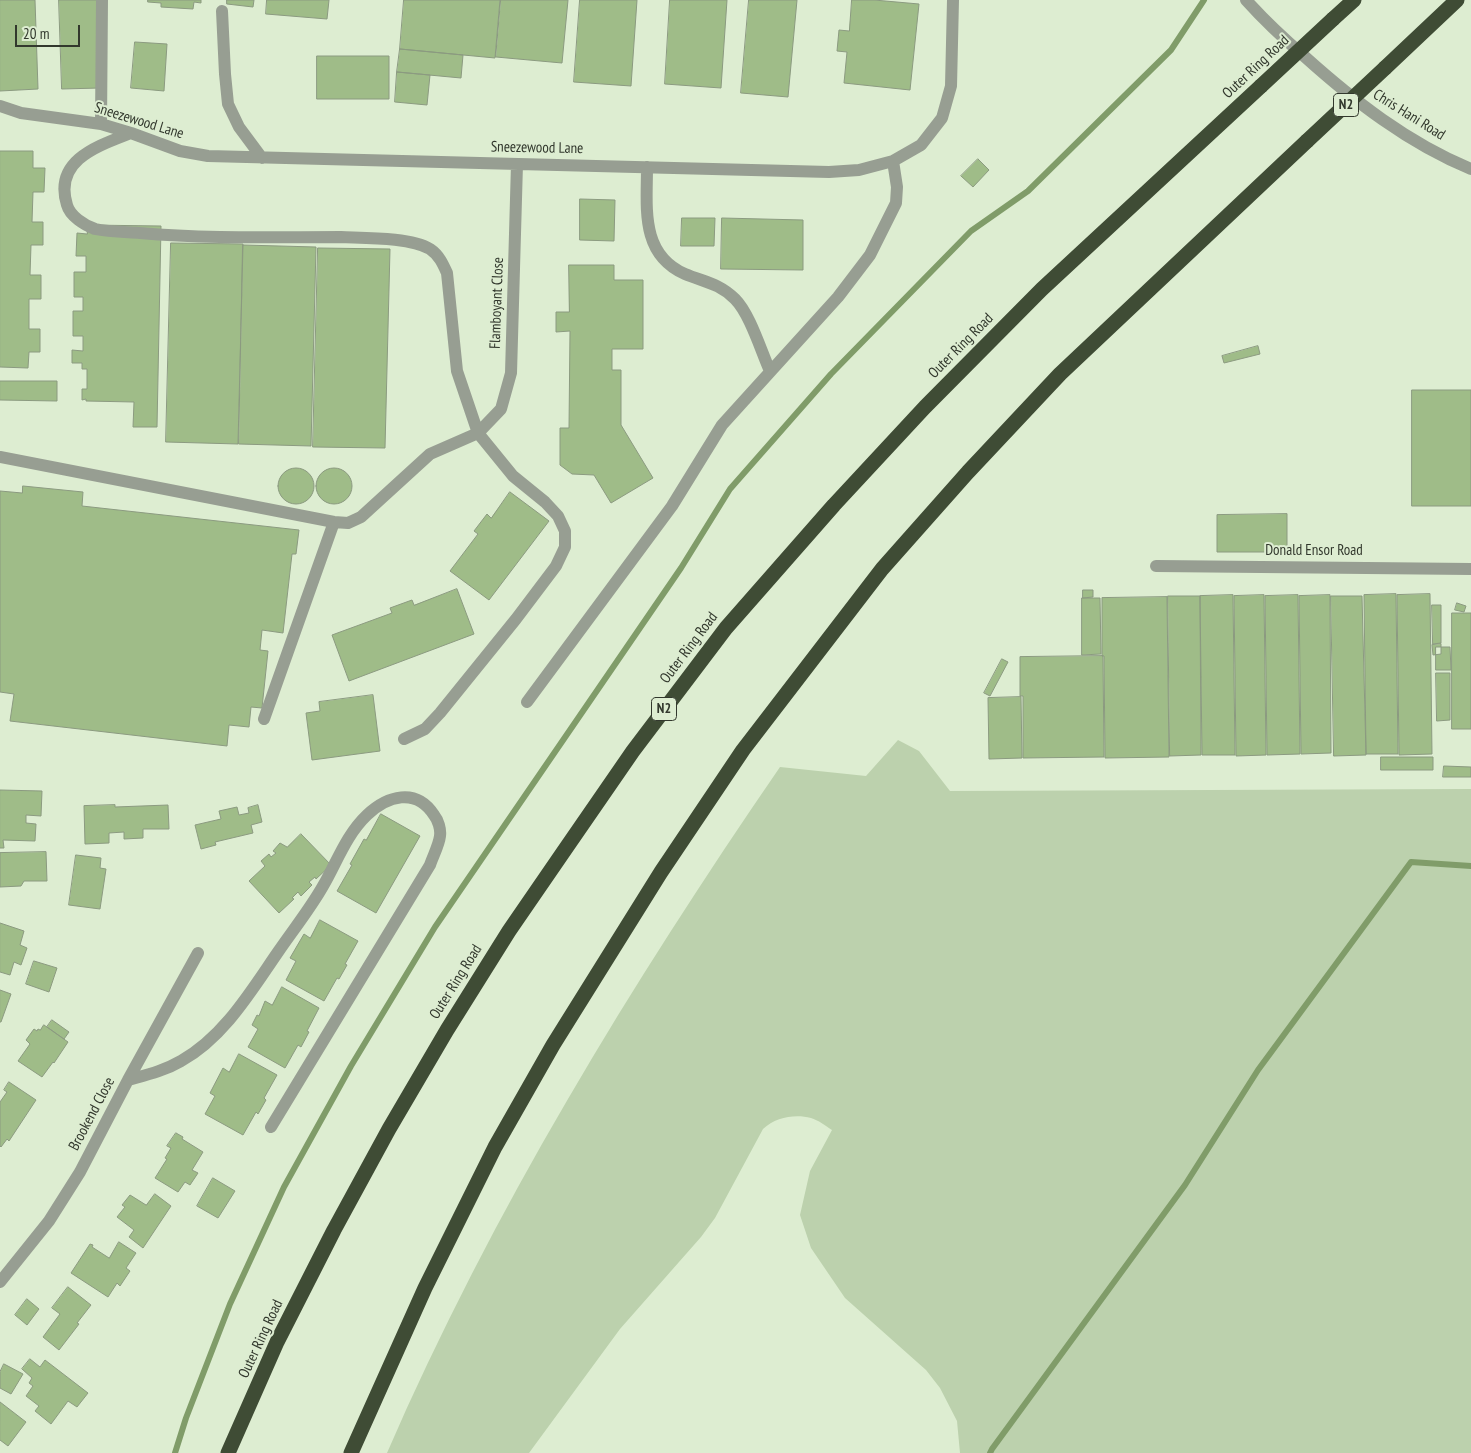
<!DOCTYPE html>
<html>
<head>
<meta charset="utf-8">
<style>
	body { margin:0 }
	#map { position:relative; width:1471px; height:1453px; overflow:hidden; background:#ddedd1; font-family:"PT Sans Narrow",sans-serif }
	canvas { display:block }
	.scale { position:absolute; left:15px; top:25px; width:65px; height:22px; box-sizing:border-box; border:2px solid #32382d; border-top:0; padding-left:6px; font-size:15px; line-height:18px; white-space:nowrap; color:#32382d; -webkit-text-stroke:4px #ddedd1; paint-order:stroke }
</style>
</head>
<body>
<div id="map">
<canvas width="1471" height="1453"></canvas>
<div class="scale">20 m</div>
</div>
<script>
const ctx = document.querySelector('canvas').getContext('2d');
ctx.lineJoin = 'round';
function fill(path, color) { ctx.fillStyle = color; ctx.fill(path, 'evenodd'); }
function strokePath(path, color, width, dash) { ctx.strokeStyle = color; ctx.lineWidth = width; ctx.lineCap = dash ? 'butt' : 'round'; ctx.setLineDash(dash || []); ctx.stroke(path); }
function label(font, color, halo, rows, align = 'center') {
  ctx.font = font + ' "PT Sans Narrow",sans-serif'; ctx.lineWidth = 4; ctx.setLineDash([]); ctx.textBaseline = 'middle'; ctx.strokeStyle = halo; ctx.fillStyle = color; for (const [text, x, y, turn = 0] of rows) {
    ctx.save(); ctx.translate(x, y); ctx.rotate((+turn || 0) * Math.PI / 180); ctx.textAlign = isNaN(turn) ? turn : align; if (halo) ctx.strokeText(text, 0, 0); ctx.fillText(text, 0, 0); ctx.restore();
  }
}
const green = new Path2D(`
	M898 740 919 751 950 791 1471 789V1453H960L957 1421 940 1388 926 1370 845 1298 811 1248 800 1215 810 1171 832 1130C826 1126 818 1120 811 1118 795 1114 776 1117 763 1129L715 1218 701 1237 620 1329 529 1453H387C492 1211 631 984 780 767L866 776Z`);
const stream = new Path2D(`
	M175 1453 186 1418 230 1304 284 1187 351 1066 435 927 681 568 730 489 831 374 971 231 1028 191 1171 50 1204 0
	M990 1453 992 1449 1185 1185 1258 1070 1411 862 1471 866`);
const building = new Path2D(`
	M0 0H35L38 89 0 91Z
	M59 0H97L100 88 62 89Z
	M148 0H201V3L194 2 193 9 161 7V3L148 2Z
	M227 0H254L253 7 227 4Z
	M267 0H329L327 19 266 14Z
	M404 0H500L495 58 400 49Z
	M501 0H568L562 63 496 57Z
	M580 0H637L631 86 574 82Z
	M670 0H727L721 88 665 84Z
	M749 0H797L788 97 741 93Z
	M852 0H874L919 4 910 90 844 83 847 52 837 51 839 30 849 31Z
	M135 42 167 44 164 91 131 88Z
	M400 49 463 55 461 78 397 72Z
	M317 56H389V99H317Z
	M397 72 430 75 427 105 395 102Z
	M0 151H33V168H45L44 192H33L32 222H43V245H31L30 275H41V299H29V329H40V352H29L28 368 0 367Z
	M978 159 989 170 973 187 961 176Z
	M580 199 615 200 614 241 580 240Z
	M682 218H715L714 246H681Z
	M722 218 803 220V270L721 269Z
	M87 225 161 226 157 427H133L134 402 86 401V399L82 400V389H87V369H82V363H72V350L83 351V336H73V311H83V297H74V272H86V256H76L77 233 87 234Z
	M171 243 243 244 238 444 166 442Z
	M243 245 316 247 311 446 239 444Z
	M318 248 390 249 385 448 313 447Z
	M569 265H614V280H643V349H612V370H621V425L653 478 611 503 594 475 572 474 560 465V428H569L570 331 556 332V312H569Z
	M1258 346 1260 354 1224 363 1222 356Z
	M0 381H57V401L0 400Z
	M1412 390H1471V506H1412Z
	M278 486a18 18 0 1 1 36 0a18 18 0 1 1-36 0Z
	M316 486a18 18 0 1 1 36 0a18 18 0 1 1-36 0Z
	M23 486 83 492 82 506 299 530 296 554H292L283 633 262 630 260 650 268 651 262 708 251 707 249 727 229 725 227 746 10 721 14 694 0 692V491L22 493Z
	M510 492 549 521 489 600 450 571 478 534 474 531 487 514 491 518Z
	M1287 514V552H1217V515Z
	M457 589 474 634 349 681 332 635 392 613 390 608 412 600 414 605Z
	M1083 590H1093V597L1083 598Z
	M1396 594 1398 754H1366L1364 595Z
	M1430 594 1432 754 1399 755 1397 595Z
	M1233 595 1235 755H1202L1200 596Z
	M1264 595 1266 755 1236 756 1234 596Z
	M1298 595 1300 754 1267 755 1265 596Z
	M1330 595 1331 753 1301 754 1299 596Z
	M1168 596H1200L1201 755 1170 756Z
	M1331 596H1362L1366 755 1334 756Z
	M1167 597 1169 757 1105 758 1104 656H1102V598Z
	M1082 598H1100L1101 654 1082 655Z
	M1457 603 1466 606 1464 612 1455 610Z
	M1432 605H1441V643L1433 644Z
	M1452 613H1471V729H1452Z
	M1441 644V654L1433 655 1432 645Z
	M1436 647H1450L1451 670H1436Z
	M1103 656 1104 757 1023 758V696H1020V657Z
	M1002 659 1008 662 990 696 984 693Z
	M1436 673H1450V720L1437 721Z
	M373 695 380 751 312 760 306 713 320 711 319 702Z
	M1021 697 1022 758 989 759 988 698Z
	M1381 757H1433V770H1381Z
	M1444 766 1471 767V777H1443Z
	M0 790 42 791 41 816 26 815V823L36 824 35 841 3 840 4 848H0Z
	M115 805V807L168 805 169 829H143V838L124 839V832L109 833V843L85 844 84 806Z
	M258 805 262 822 251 825 253 833 215 842 216 845 201 849 195 825 221 819 219 811 237 807 239 815 249 813 248 808Z
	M381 814 420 836 376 913 337 891 352 865 350 864 364 839 366 840Z
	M301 834 331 865 316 879 315 877 309 882 312 885 301 896 298 892 292 898 294 899 279 913 249 881 265 866 261 861 269 854 271 857 276 853 273 851 280 843 287 847Z
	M46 852 47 881H24L21 886 0 887V853Z
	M76 855 101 858 100 868 106 869 100 909 69 905Z
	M320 920 358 941 345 964 347 965 339 979 337 978 324 1001 286 980 296 961 290 958 304 934 310 938Z
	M0 923 24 931 20 945 27 948 21 965 14 962 10 975 0 972Z
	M34 961 57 968 49 992 26 984Z
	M282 987 319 1008 307 1031 309 1032 301 1047 298 1045 285 1068 248 1047 258 1029 252 1025 257 1015 259 1016 265 1001 272 1005Z
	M0 990 11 994 1 1022H0Z
	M52 1020 69 1032 64 1039 47 1027Z
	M44 1025 68 1042 54 1063 53 1062 42 1077 18 1061 30 1044 26 1040 34 1029 37 1031 38 1029 40 1030Z
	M239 1054 277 1075 264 1098 266 1100 258 1114 256 1112 243 1135 205 1114 215 1096 210 1093 223 1068 229 1072Z
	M9 1082 36 1100 9 1141 7 1139 1 1147 0 1146V1102L7 1092 4 1090Z
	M176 1133 183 1137 182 1139 203 1152 192 1170 198 1173 190 1185 185 1182 178 1192 155 1178 167 1159 165 1158 171 1148 167 1146Z
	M213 1178 235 1191 218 1218 197 1206Z
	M155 1194 171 1206 143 1248 129 1237 134 1230 117 1217 125 1207 122 1205 130 1195 146 1205Z
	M119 1242 136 1253 126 1268 130 1271 120 1286 117 1283 108 1297 71 1273 90 1244 93 1245 92 1247 109 1258Z
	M68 1287 91 1305 77 1323 79 1324 59 1350 43 1337 60 1314 52 1308Z
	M27 1299 39 1309 27 1325 15 1315Z
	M30 1359 40 1367 45 1360 88 1393 77 1407 68 1401 51 1424 35 1411 39 1406 26 1396 33 1386 29 1383 32 1378 22 1369Z
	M4 1364 23 1374 11 1394 0 1388V1372Z
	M0 1402 26 1422 8 1446 0 1440Z`);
const minor = new Path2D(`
	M1246 0C1264 20 1283 38 1304 56 1354 101 1408 143 1471 169
	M222 11 225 74 228 104 239 127 262 158
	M0 106 21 113 101 124 131 133 180 151 208 156 829 172 859 170 893 161 921 145 942 118 951 86 953 0
	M101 124 102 0
	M131 133C98 146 53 160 67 205 70 216 84 225 95 229 109 232 126 232 140 233 206 239 274 237 341 237 363 238 411 237 430 249 439 255 443 264 447 273L457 371 478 433 513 476 545 502 558 516 565 531V547L556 566 516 619 440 713 425 729 404 739
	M647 167C647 208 640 254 685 274 704 282 719 283 735 299 750 314 761 351 770 371
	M0 457 334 522 348 523 361 517 430 454 478 433 501 409 511 373 517 164
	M1156 566 1471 569
	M527 702 672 506 722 425 838 297 870 255 896 203 897 187 893 161
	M264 719 334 522
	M128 1080C146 1075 164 1071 181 1061 224 1037 251 991 278 952 293 930 310 909 323 886 337 862 346 835 367 815 387 796 416 787 434 815 438 820 441 829 440 836 439 845 433 856 430 865L271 1127
	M0 1282 49 1221 80 1172 128 1080 198 953`);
const highway = new Path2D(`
	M1333 19 1354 0
	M1385 68 1457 0
	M228 1453 277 1342 334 1230 389 1129 447 1030 509 931 564 851 633 751 726 628 834 505 925 407 1042 289 1261 86
	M351 1453 425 1288 495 1147 553 1045 661 872 743 750 882 569 968 472 1060 374 1307 141`);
const highwayBridge = new Path2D(`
	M1261 86 1333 19
	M1307 141 1385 68`);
const shields = [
	[1346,105,25],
	[664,709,25]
];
const shieldNames = [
	["N2",1346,105],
	["N2",664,709]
];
const streetNames = [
	["Outer Ring Road",1256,67,-43],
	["Chris Hani Road",1409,115,32],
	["Sneezewood Lane",139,121,17],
	["Sneezewood Lane",537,148,1],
	["Flamboyant Close",497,303,-88],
	["Outer Ring Road",961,346,-45],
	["Donald Ensor Road",1314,551],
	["Outer Ring Road",689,648,-53],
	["Outer Ring Road",456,982,-58],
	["Brookend Close",92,1114,-62],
	["Outer Ring Road",261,1339,-65]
];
fill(green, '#bcd1ad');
strokePath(stream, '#809c69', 6);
fill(building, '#9fbc88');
strokePath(building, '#8b9a80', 1);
strokePath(minor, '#979e92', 12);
strokePath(highway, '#3f4c35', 15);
strokePath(highwayBridge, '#3f4c35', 15);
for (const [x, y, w] of shields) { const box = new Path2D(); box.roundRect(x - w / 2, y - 11.5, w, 23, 4); ctx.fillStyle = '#ddedd1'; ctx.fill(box); strokePath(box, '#32382d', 1); }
label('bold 14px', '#32382d', null, shieldNames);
label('15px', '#32382d', '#ddedd1', streetNames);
</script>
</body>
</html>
